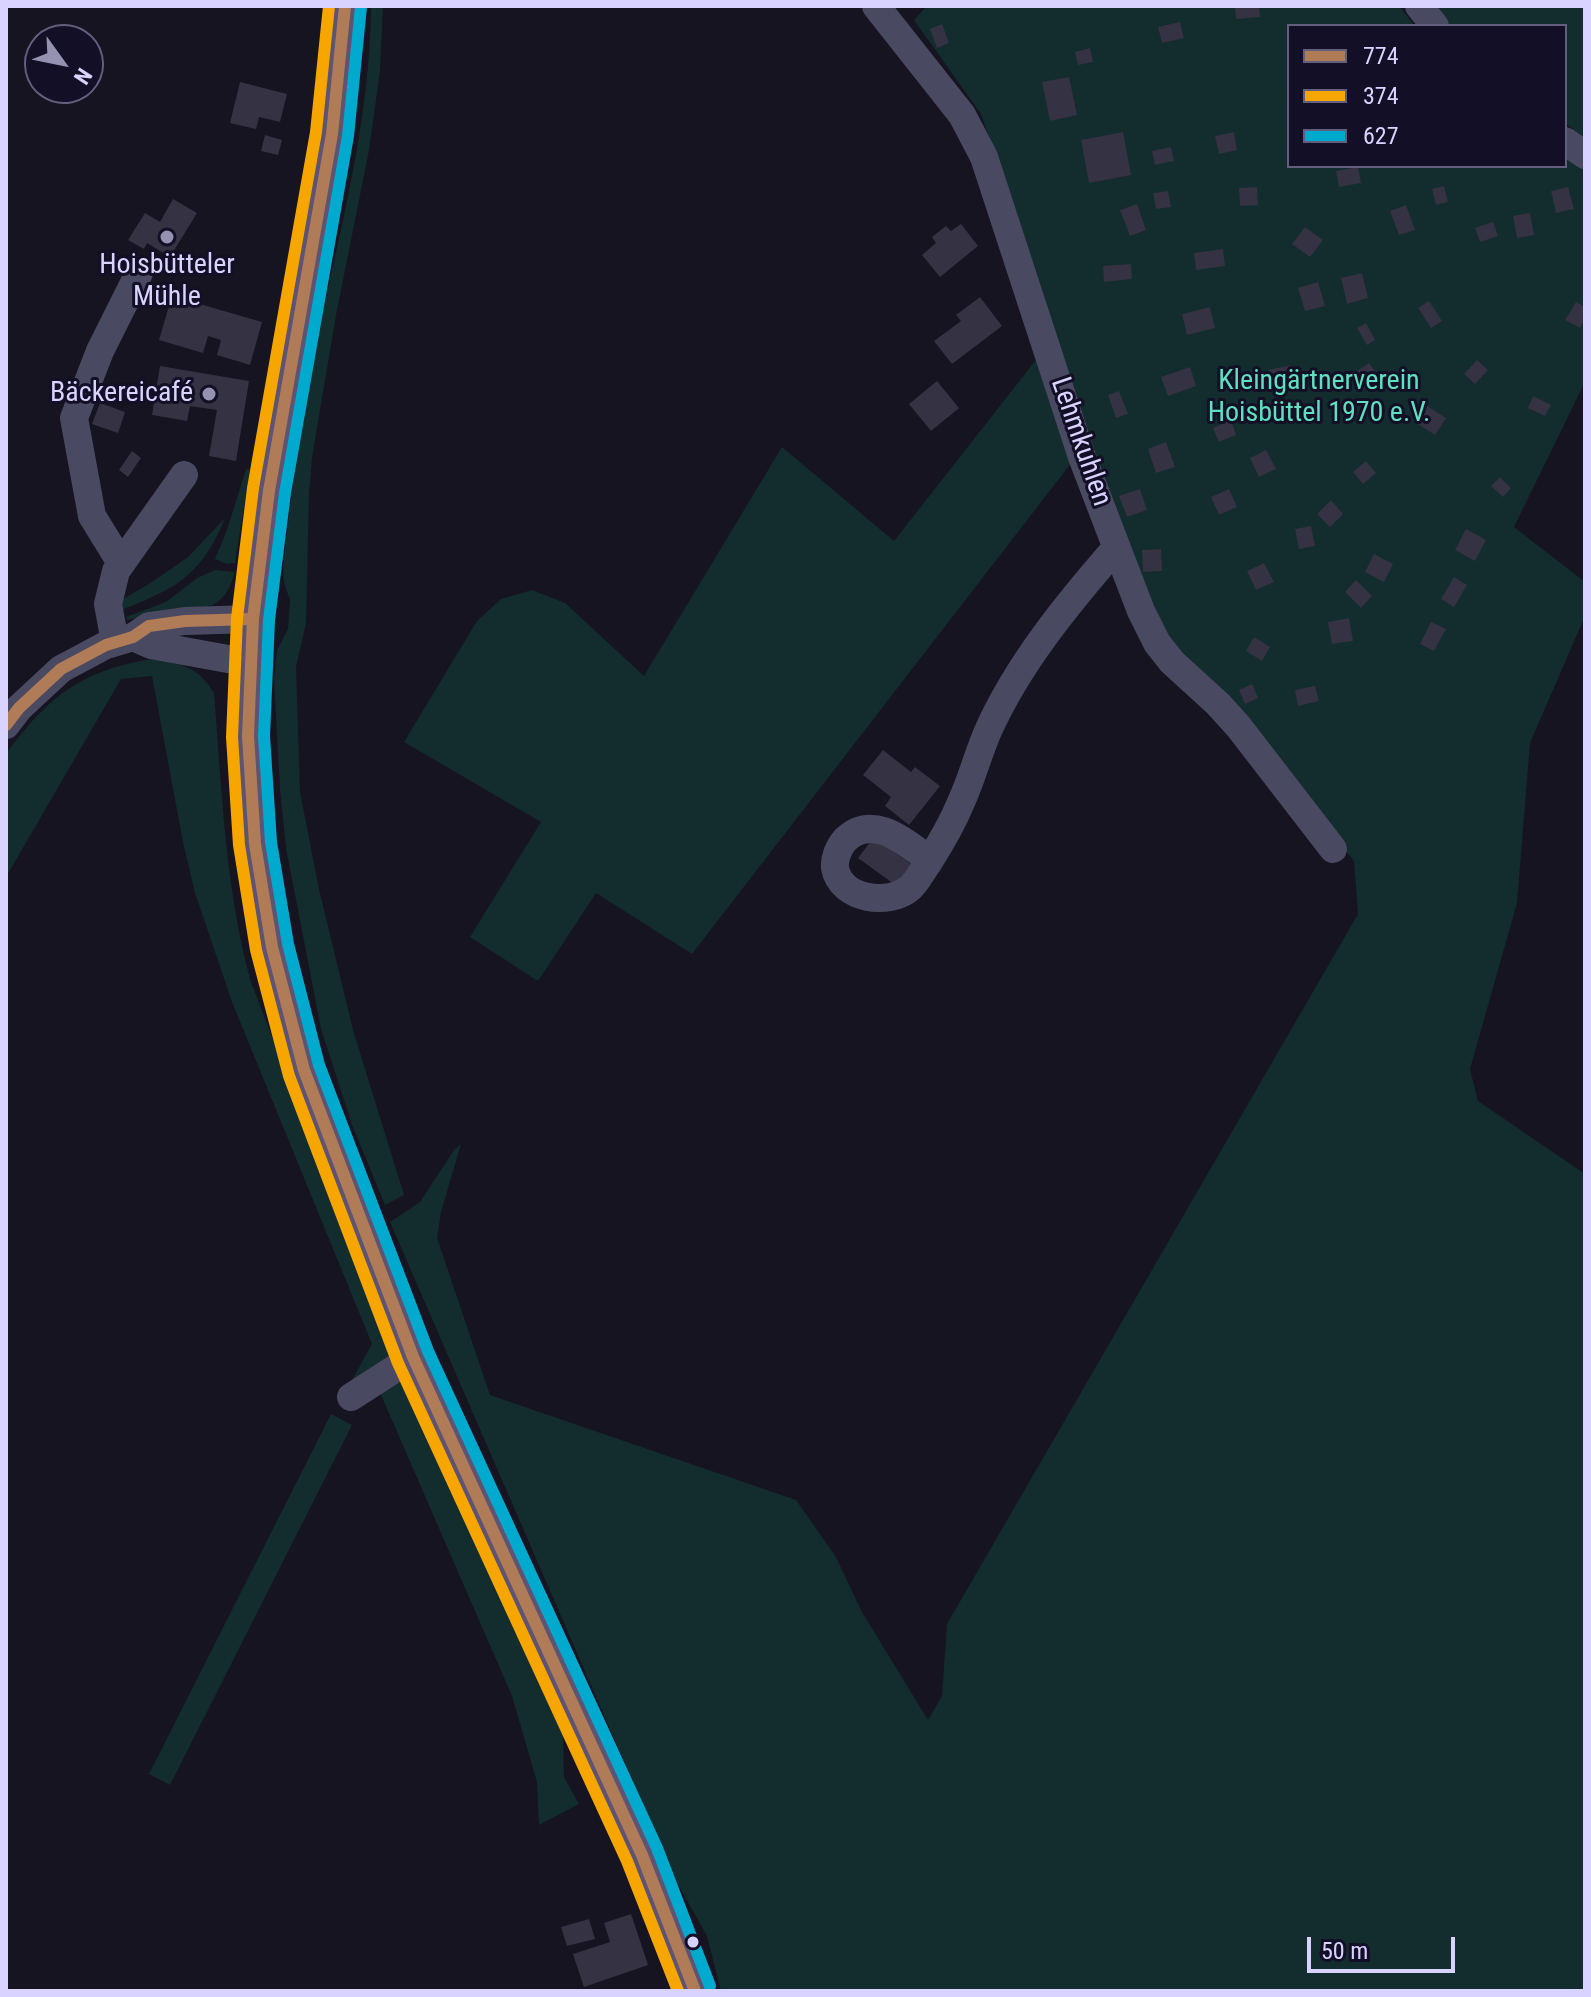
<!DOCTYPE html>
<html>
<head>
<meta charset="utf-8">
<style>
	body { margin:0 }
	#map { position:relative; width:1591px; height:1997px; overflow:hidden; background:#161421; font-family:"Roboto Condensed",sans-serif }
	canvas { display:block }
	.frame { position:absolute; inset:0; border:8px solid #d9d4ff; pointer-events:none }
	.legend { position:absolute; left:1287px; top:24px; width:280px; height:144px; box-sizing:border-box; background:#130f26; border:2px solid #625e7d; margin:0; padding:10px 14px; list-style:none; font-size:24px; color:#d9d4ff }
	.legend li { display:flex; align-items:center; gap:16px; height:40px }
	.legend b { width:40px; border:2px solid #625e7d }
	.north { position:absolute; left:24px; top:24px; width:80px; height:80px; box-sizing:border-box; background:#130f26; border:2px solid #625e7d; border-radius:50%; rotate:123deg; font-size:22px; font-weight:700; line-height:32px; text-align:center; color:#d9d4ff }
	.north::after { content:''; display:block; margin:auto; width:28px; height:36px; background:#9591b1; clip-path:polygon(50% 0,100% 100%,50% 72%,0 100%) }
	.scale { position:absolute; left:1307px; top:1937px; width:148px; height:36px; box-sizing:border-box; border:4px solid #d9d4ff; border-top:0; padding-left:10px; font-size:24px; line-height:28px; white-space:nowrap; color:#d9d4ff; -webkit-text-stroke:6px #130f26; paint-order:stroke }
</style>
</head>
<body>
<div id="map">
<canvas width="1591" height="1997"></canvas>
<div class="frame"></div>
<ul class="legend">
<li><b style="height:10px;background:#b07c57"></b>774</li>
<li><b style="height:10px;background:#f7a600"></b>374</li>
<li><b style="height:10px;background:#00a9ce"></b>627</li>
</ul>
<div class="north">N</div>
<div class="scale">50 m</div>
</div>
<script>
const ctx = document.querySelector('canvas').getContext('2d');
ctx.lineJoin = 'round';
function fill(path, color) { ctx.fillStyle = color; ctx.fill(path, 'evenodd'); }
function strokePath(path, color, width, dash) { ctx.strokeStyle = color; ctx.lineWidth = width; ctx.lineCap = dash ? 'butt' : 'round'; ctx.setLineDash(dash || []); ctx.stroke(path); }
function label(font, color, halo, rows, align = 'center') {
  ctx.font = font + ' "Roboto Condensed",sans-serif'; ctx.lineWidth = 6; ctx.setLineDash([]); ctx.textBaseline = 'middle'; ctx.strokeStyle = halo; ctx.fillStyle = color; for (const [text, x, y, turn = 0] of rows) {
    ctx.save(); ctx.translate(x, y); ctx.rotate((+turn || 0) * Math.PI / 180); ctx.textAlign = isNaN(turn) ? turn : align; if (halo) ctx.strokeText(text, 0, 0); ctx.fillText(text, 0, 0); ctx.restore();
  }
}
const green = new Path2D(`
	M371 6H383L380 71 369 150 336 315 312 458 309 493 306 623 296 667 300 792 319 889 353 1030 404 1195 385 1205 352 1125 321 1029 286 848 280 789 274 680 277 650 288 629 290 600 284 583 283 566C291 500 298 433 311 367 335 248 370 129 371 6Z
	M927 6H1399L1415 26H1289V166H1565V153L1585 167V382L1514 527 1585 582V616L1530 743 1517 903 1470 1069 1478 1101 1585 1174V1991H721L707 1936 676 1881 390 1222 420 1202 454 1150 461 1144 441 1212 437 1238 490 1395 796 1500 836 1557 862 1612 928 1720 942 1696 947 1624 1358 914 1354 861 1232 704 1177 660 1144 611 1057 339 981 114 914 20Z
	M1430 6H1585V138L1565 123V26H1445Z
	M1039 356 1072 462 692 954 596 893 538 981 470 937 541 822 404 742 477 621 501 599 532 590 565 603 644 676 782 447 894 541Z
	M246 469H250L235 563 227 564 215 559 227 530Z
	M225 518C202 575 176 589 121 610L118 602 152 582 188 557Z
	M215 570 235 572C232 582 228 593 220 600 200 617 153 613 127 620L126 617 166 602 197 578Z
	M151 659C180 663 198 666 214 693 222 790 225 888 251 982L395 1357 351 1382 372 1344 232 1002 195 893 183 842 152 676 121 679 6 877V754C48 697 80 671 151 659Z
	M402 1373 563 1734 564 1777 579 1804 539 1825 537 1782 512 1696 378 1388Z
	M331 1414 352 1425 170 1785 149 1774Z`);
const building = new Path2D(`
	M1235 6H1259L1260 17 1236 19Z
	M1180 22 1184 38 1162 43 1158 27Z
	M942 24 949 43 937 48 930 29Z
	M1090 48 1093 62 1078 65 1075 52Z
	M1069 77 1077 115 1050 121 1042 82Z
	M240 82 287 94 280 122 259 117 256 129 230 123Z
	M1123 132 1131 175 1089 183 1081 140Z
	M1234 132 1237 150 1219 154 1215 136Z
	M265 135 282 140 278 155 261 151Z
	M1171 147 1174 161 1155 165 1152 151Z
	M1358 167 1361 183 1339 187 1336 171Z
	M1444 186 1448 202 1436 205 1432 189Z
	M1257 187 1258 205 1240 206 1239 188Z
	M1568 187 1574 209 1556 213 1551 191Z
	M1168 191 1171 207 1156 209 1153 193Z
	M173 199 197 213 170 257 147 243 144 249 128 240 145 213 160 222Z
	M1137 204 1146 230 1130 236 1120 210Z
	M1406 205 1415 230 1399 235 1390 211Z
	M1530 213 1534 235 1517 238 1513 216Z
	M1493 222 1498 236 1480 242 1475 228Z
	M961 224 978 246 940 277 922 255 936 243 932 237 946 226 951 231Z
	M1305 227 1323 240 1310 257 1292 244Z
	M1223 249 1225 266 1196 270 1194 253Z
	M1131 264 1132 279 1104 282 1103 266Z
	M1362 273 1368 298 1347 304 1341 278Z
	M1318 282 1325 306 1305 311 1298 288Z
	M172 296 262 322 250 365 217 355 221 340 208 336 203 353 159 340Z
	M980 297 1002 326 952 364 934 341 961 321 956 315Z
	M1429 301 1442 321 1431 328 1418 308Z
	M1576 302 1585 307V319L1580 328 1565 320Z
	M1210 307 1215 328 1187 335 1182 314Z
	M1366 323 1375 340 1367 345 1357 328Z
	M1477 360 1488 370 1475 384 1464 374Z
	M1369 363 1380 378 1361 391 1351 375Z
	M1292 365 1296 383 1272 387 1268 370Z
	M160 366 249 381 236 461 209 456 217 410 190 406 187 421 152 415Z
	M1190 367 1196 386 1168 396 1161 377Z
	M937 381 959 408 931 431 909 404Z
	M1119 391 1128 414 1116 418 1108 395Z
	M1533 396 1551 405 1545 416 1528 408Z
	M100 403 125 412 118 433 92 424Z
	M1424 404 1446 418 1435 435 1413 421Z
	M1231 420 1236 435 1219 442 1213 428Z
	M1166 442 1175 467 1156 473 1148 449Z
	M1266 450 1276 469 1259 477 1250 458Z
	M132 451 141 458 128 477 119 470Z
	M1366 461 1376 473 1363 484 1353 472Z
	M1500 477 1511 488 1503 497 1491 486Z
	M1140 489 1147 510 1127 517 1119 496Z
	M1229 489 1237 507 1219 515 1211 497Z
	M1331 500 1343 514 1330 527 1317 514Z
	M1311 526 1315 546 1299 549 1295 529Z
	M1466 529 1486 540 1475 561 1455 550Z
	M1161 549 1162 571 1143 572 1142 550Z
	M1374 554 1393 564 1384 582 1365 572Z
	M1264 563 1274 582 1256 590 1247 571Z
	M1454 577 1467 585 1454 607 1441 599Z
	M1356 580 1372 596 1361 608 1345 592Z
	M1349 618 1353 641 1332 644 1328 622Z
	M1431 622 1446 629 1434 651 1420 644Z
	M1254 637 1270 647 1262 661 1246 651Z
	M1252 684 1258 698 1245 704 1239 690Z
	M1315 686 1319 701 1298 706 1295 690Z
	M883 750 911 772 915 767 940 786 909 825 885 806 891 797 863 775Z
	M874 837 914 866 898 887 858 858Z
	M631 1914 648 1965 584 1987 573 1954 610 1942 604 1923Z
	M589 1919 595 1939 567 1946 561 1927Z`);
const minor = new Path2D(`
	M876 6 962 115 984 157 1082 457 1141 611 1157 643 1172 662 1218 704 1238 726 1333 849
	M1419 6 1435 26
	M1565 141 1585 155
	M121 563 92 516 74 418 100 351 139 273
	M133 637 151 645 250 663
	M115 642 108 604 116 571 184 475
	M6 725 19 708 61 669 106 645 133 637 149 626 185 621 253 619
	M930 860C906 843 873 812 845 840 839 847 834 858 835 868 841 900 889 906 910 888 917 882 922 871 928 863 941 843 953 822 962 800 972 778 978 754 988 731 1018 664 1068 603 1116 548
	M351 1397 413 1357`);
const major = new Path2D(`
	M345 6 338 90 332 134 269 491 253 619 248 736 255 844 272 947 304 1070 413 1357 642 1855 679 1945 695 1991`);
const bus1 = new Path2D(`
	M345 6 332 134 269 491 253 619 248 736 255 844 272 947 304 1070 413 1357 642 1855 695 1991
	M6 725 19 708 61 669 106 645 133 637 149 626 185 621 253 619`);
const bus2 = new Path2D(`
	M329 6 316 132 253 488 237 618 232 737 239 845 256 950 289 1076 398 1363 627 1861 678 1991`);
const bus3 = new Path2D(`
	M361 7 348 136 285 493 269 620 264 736 271 842 288 944 319 1065 428 1351 657 1848 710 1986`);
const markers = [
	[167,237,8,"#9591b1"],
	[209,394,8,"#9591b1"],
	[693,1942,7,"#d9d4ff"]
];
const poiNames = [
	["Hoisbütteler",167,266],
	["Mühle",167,298],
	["Bäckereicafé",193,394,"right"]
];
const parkNames = [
	["Kleingärtnerverein",1319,382],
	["Hoisbüttel 1970 e.V.",1319,414]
];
const streetNames = [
	["Lehmkuhlen",1080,442,71]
];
fill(green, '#132c2d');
fill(building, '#343243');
strokePath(minor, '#4a4962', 28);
strokePath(major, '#5e5373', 36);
strokePath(bus1, '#b07c57', 12);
strokePath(bus2, '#f7a600', 12);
strokePath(bus3, '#00a9ce', 12);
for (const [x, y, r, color] of markers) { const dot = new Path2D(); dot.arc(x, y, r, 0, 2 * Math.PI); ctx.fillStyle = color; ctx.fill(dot); strokePath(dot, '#130f26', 3); }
label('28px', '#d9d4ff', '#130f26', poiNames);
label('28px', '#5fe0c0', '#130f26', parkNames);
label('28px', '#d9d4ff', '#130f26', streetNames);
</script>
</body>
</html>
